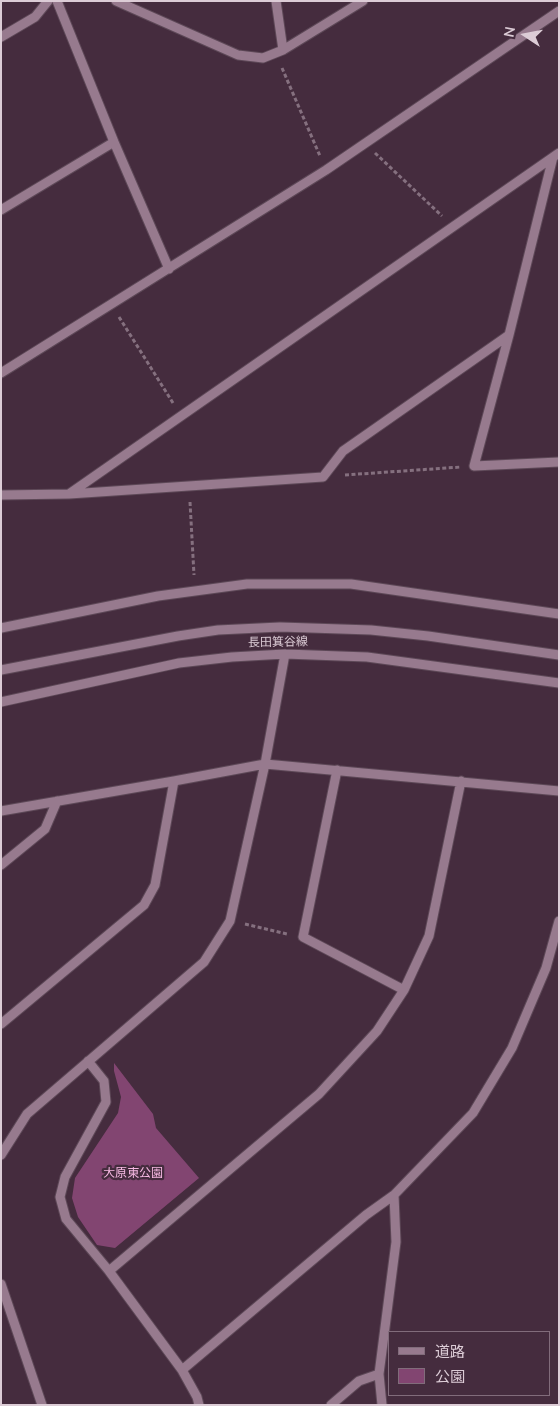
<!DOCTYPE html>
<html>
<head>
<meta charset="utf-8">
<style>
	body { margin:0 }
	#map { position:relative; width:560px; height:1406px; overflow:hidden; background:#452c3e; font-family:"Nunito Sans","Noto Sans JP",sans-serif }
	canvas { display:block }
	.frame { position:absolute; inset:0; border:2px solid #dcccd6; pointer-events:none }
	.legend { position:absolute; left:388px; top:1331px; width:162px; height:65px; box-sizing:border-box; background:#452c3e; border:1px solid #816c7b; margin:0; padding:6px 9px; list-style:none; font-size:15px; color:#dcccd6 }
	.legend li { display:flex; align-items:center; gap:10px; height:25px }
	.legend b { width:25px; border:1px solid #816c7b }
	.north { position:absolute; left:500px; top:10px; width:50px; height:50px; -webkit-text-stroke:4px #452c3e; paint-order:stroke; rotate:281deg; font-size:14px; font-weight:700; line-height:20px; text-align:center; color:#dcccd6 }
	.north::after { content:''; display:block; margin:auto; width:18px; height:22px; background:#dcccd6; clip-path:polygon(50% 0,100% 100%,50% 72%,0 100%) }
</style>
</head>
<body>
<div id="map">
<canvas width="560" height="1406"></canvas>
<div class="frame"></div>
<ul class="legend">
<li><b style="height:6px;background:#977a8e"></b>道路</li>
<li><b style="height:14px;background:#824571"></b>公園</li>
</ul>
<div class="north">N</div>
</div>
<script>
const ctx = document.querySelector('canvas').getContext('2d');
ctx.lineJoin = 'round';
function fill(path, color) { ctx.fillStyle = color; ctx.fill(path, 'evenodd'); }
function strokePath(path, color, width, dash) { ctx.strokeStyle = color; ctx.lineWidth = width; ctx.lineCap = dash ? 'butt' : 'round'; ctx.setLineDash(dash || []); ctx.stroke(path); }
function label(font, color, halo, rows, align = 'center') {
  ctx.font = font + ' "Nunito Sans","Noto Sans JP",sans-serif'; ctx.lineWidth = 4.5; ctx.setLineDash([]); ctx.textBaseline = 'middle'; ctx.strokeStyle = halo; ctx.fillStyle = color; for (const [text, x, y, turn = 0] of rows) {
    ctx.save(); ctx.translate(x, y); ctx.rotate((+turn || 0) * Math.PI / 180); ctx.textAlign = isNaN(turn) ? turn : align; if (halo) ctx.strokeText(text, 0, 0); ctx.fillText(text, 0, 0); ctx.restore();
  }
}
const green = new Path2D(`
	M114 1063 153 1114 156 1128 199 1178 115 1248 97 1245 78 1217 72 1198 75 1178 118 1113 121 1097 114 1071Z`);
const path = new Path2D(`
	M282 68 320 156
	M375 153 442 216
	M119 317 173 403
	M345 475 461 467
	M190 502 194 575
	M245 924 287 934`);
const minor = new Path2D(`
	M57 1 114 142 169 269
	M116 1 238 55 263 58 283 50 363 1
	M276 1 283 50
	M1 37 35 17 48 1
	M553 157 509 335 474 466 559 462
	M1 210 114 142
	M1 373 326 170 559 11
	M69 494 559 153
	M1 495 69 494 323 477 343 451 509 335
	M1 628 158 596 247 584H351L559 614
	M1 670 178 636 218 630 280 627 371 630 428 636 559 655
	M1 702 179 663 232 657 285 654 367 657 559 683
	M337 770 303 937 404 990
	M1 811 174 781 265 764 559 791
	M1 865 45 829 57 801
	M1 1024 144 905 155 885 174 781
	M88 1061 104 1081 106 1102 65 1177 60 1197 66 1219 109 1271 182 1370 197 1397 199 1405
	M1 1155 27 1114 204 962 230 921 265 764 285 654
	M109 1271 319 1094 377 1031 404 990 429 936 461 781
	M1 1284 42 1405
	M182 1370 366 1215 394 1195
	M331 1405 359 1381 379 1374
	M382 1405 379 1374 396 1242 394 1195 473 1113 512 1048 546 968 559 921`);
const streetNames = [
	["長田箕谷線",278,643,-1]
];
const parkNames = [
	["大原東公園",133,1174]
];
fill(green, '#824571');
strokePath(minor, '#5d4857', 11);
strokePath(path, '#85707f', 3, [4, 2.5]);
strokePath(minor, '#977a8e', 9);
label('12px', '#dcccd6', '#452c3e', streetNames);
label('12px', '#f7b9e3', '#452c3e', parkNames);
</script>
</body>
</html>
